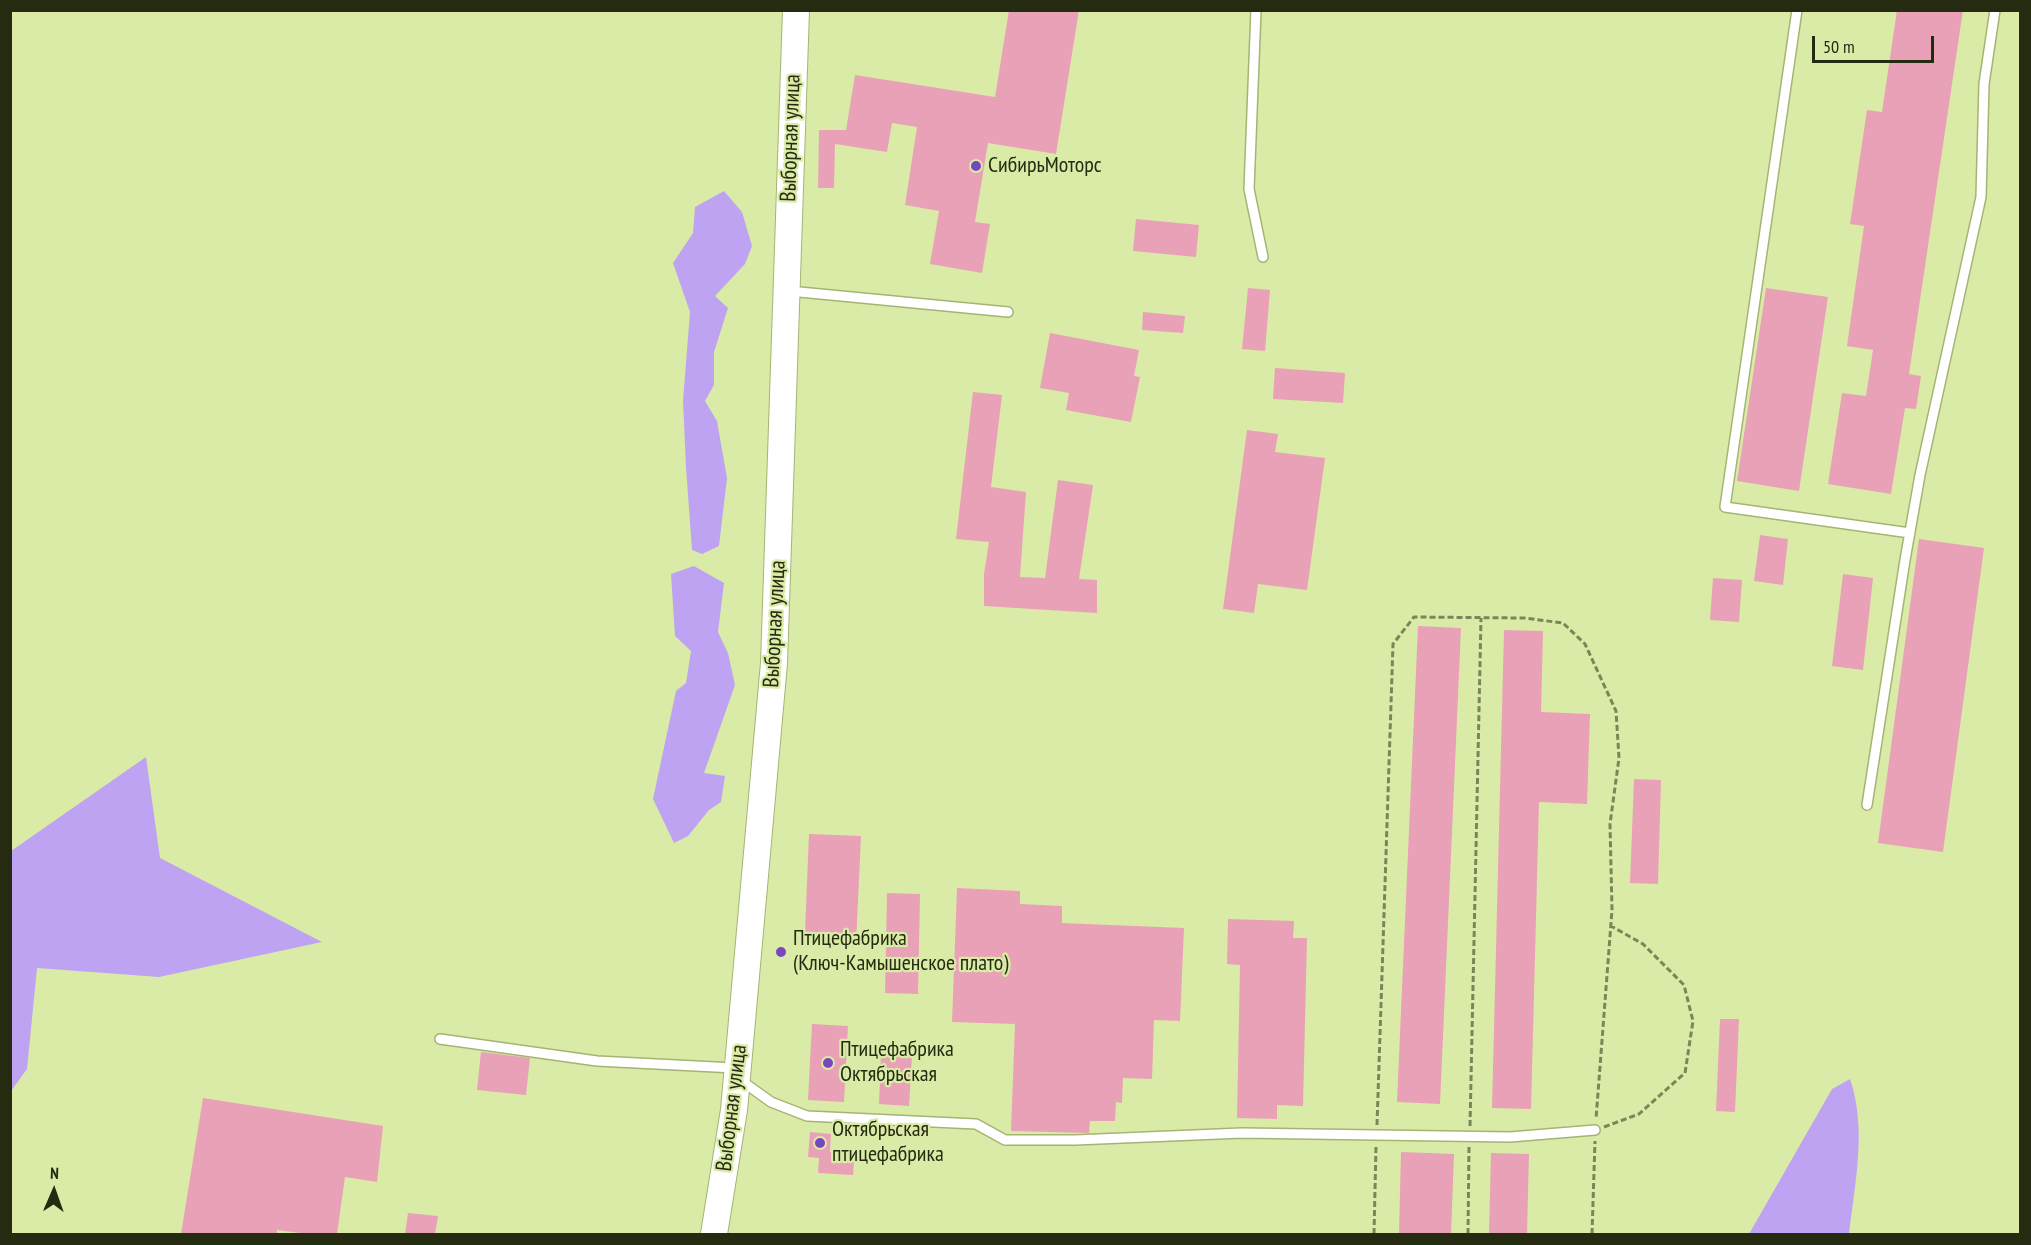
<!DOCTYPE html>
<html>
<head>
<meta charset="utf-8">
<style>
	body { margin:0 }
	#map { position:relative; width:2031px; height:1245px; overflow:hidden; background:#daeba7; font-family:"PT Sans Narrow",sans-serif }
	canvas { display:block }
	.frame { position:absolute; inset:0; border:12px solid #252b10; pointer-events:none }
	.north { position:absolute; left:24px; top:1161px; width:60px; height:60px; -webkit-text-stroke:4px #daeba7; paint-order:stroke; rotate:2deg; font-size:16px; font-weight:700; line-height:24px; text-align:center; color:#252b10 }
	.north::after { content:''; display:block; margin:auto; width:21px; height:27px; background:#252b10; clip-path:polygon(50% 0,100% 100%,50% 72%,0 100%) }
	.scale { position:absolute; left:1812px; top:36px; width:122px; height:27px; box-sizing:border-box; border:3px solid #252b10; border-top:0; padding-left:8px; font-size:18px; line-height:21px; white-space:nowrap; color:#252b10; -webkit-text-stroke:4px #daeba7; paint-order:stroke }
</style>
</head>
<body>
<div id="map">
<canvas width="2031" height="1245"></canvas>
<div class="frame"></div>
<div class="north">N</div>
<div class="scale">50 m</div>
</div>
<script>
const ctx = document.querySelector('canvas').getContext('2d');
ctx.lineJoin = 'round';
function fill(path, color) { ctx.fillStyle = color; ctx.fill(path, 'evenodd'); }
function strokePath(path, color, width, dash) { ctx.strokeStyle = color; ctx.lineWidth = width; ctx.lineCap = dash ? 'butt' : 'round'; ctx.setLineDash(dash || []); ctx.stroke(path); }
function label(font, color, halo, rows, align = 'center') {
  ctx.font = font + ' "PT Sans Narrow",sans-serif'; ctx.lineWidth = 4.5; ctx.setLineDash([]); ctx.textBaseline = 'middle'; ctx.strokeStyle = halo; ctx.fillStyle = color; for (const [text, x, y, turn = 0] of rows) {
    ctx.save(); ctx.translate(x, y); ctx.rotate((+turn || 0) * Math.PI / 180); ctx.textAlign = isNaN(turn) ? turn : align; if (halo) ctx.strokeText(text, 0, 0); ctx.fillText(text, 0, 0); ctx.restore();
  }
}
const forest = new Path2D(`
	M724 191 742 212 752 246 745 264 715 296 728 308 714 352V385L705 401 717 421 727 478 719 546 702 554 692 550 686 467 683 401 690 312 673 263 693 233 695 207Z
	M694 566 724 583 718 632 728 653 735 685 704 773 725 776 721 802 709 810 688 836 674 843 653 799 676 691 686 683 691 651 675 636 671 574Z
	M146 757 160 858 322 942 159 977 37 968 27 1069 11 1091V851Z
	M1850 1079C1867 1128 1855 1184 1849 1234H1749L1832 1089Z`);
const building = new Path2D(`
	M1009 10H1079L1056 154 988 143 975 222 990 224 982 273 930 264 939 211 905 205 917 127 892 123 887 152 835 144 834 188H818L819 130H846L855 75 995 97Z
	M1897 10H1963L1909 374 1921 376 1916 409 1905 408 1891 494 1828 484 1842 393 1866 396 1873 350 1847 346 1864 226 1850 224 1867 110 1882 112Z
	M1136 219 1199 225 1196 257 1133 251Z
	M1248 288 1270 290 1265 351 1242 349Z
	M1766 288 1828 297 1799 491 1737 481Z
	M1143 312 1185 316 1183 333 1142 330Z
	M1050 333 1139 350 1134 376 1140 377 1131 422 1066 410 1069 393 1040 388Z
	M1275 368 1345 373 1343 403 1273 399Z
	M973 392 1002 395 991 487 1026 492 1020 577 1045 578 1058 480 1093 485 1079 579 1097 580V613L984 606V574L989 542 956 539Z
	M1247 430 1278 434 1275 452 1325 458 1307 590 1258 584 1254 613 1223 609Z
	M1760 535 1788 539 1783 585 1754 581Z
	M1919 539 1984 548 1943 852 1878 843Z
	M1843 574 1873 578 1863 670 1832 666Z
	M1713 578 1742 580 1739 622 1710 620Z
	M1418 626 1461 628 1440 1104 1397 1102Z
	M1504 630 1543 631 1541 712 1590 714 1587 804 1539 802 1531 1109 1492 1108Z
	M1634 779 1661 780 1658 884 1630 883Z
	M809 834 861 836 856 944 839 943V933L805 932Z
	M957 888 1020 891V904L1062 906V923L1184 928 1180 1021 1154 1020 1152 1079 1123 1078 1122 1103 1116 1102 1115 1121H1090L1089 1133 1011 1131 1015 1024 952 1022Z
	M887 893 920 894 918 994 885 993Z
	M1228 919 1294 921 1293 938H1307L1303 1106 1277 1105V1119L1237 1118 1240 965 1227 964Z
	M1720 1019H1739L1735 1112 1716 1111Z
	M812 1024 848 1026 844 1102 808 1100Z
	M481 1052 530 1058 526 1095 477 1090Z
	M881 1054 912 1056 909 1106 879 1104Z
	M203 1098 383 1126 377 1182 345 1177 337 1234H308L277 1230V1234H181Z
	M810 1132 831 1134 830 1152 843 1153 842 1159 854 1160 853 1175 818 1173 819 1158 808 1157Z
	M1401 1152 1454 1154 1451 1234H1399Z
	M1491 1153 1529 1154 1527 1234H1489Z
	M408 1213 438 1216 435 1234H405Z`);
const path = new Path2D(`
	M1377 1125 1393 644 1414 617 1524 618 1563 623 1585 644 1616 711 1619 758 1610 824 1612 910 1596 1119
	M1470 1126 1481 618
	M1604 1127 1639 1114 1685 1073 1693 1021 1684 985 1643 944 1611 926
	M1374 1234 1376 1146
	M1468 1234 1469 1147
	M1592 1234 1595 1141`);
const lane = new Path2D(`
	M1256 10 1249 189 1263 257
	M1797 10 1725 507 1910 533
	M789 291 1008 312
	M1867 805 1905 560 1920 475 1981 197 1984 84 1995 10
	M440 1039 597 1061 735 1068
	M739 1079 771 1102 807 1116 976 1124 1005 1140H1075L1242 1133 1510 1137 1595 1130`);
const secondary = new Path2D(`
	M714 1234 734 1110 774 663 796 10`);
const markers = [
	[976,166,6,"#7846bd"],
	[781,952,6,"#7846bd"],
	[828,1063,6,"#7846bd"],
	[820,1143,6,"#7846bd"]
];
const streetNames = [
	["Выборная улица",791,138,-88],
	["Выборная улица",775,624,-87],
	["Выборная улица",732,1108,-83]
];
const poiNames = [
	["СибирьМоторс",988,166],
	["Птицефабрика",793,939],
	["(Ключ-Камышенское плато)",793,964],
	["Птицефабрика",840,1050],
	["Октябрьская",840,1075],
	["Октябрьская",832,1130],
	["птицефабрика",832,1155]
];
fill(forest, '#bea3f3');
fill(building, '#e9a1b7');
strokePath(lane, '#a5b473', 12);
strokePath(secondary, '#a5b473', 28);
strokePath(path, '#7b8658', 3, [6, 3]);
strokePath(lane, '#fff', 9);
strokePath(secondary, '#fff', 26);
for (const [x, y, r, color] of markers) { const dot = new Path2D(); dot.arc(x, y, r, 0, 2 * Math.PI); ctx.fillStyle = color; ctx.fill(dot); strokePath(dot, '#daeba7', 2); }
label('22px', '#252b10', '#daeba7', streetNames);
label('22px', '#252b10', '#daeba7', poiNames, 'left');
</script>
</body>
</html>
